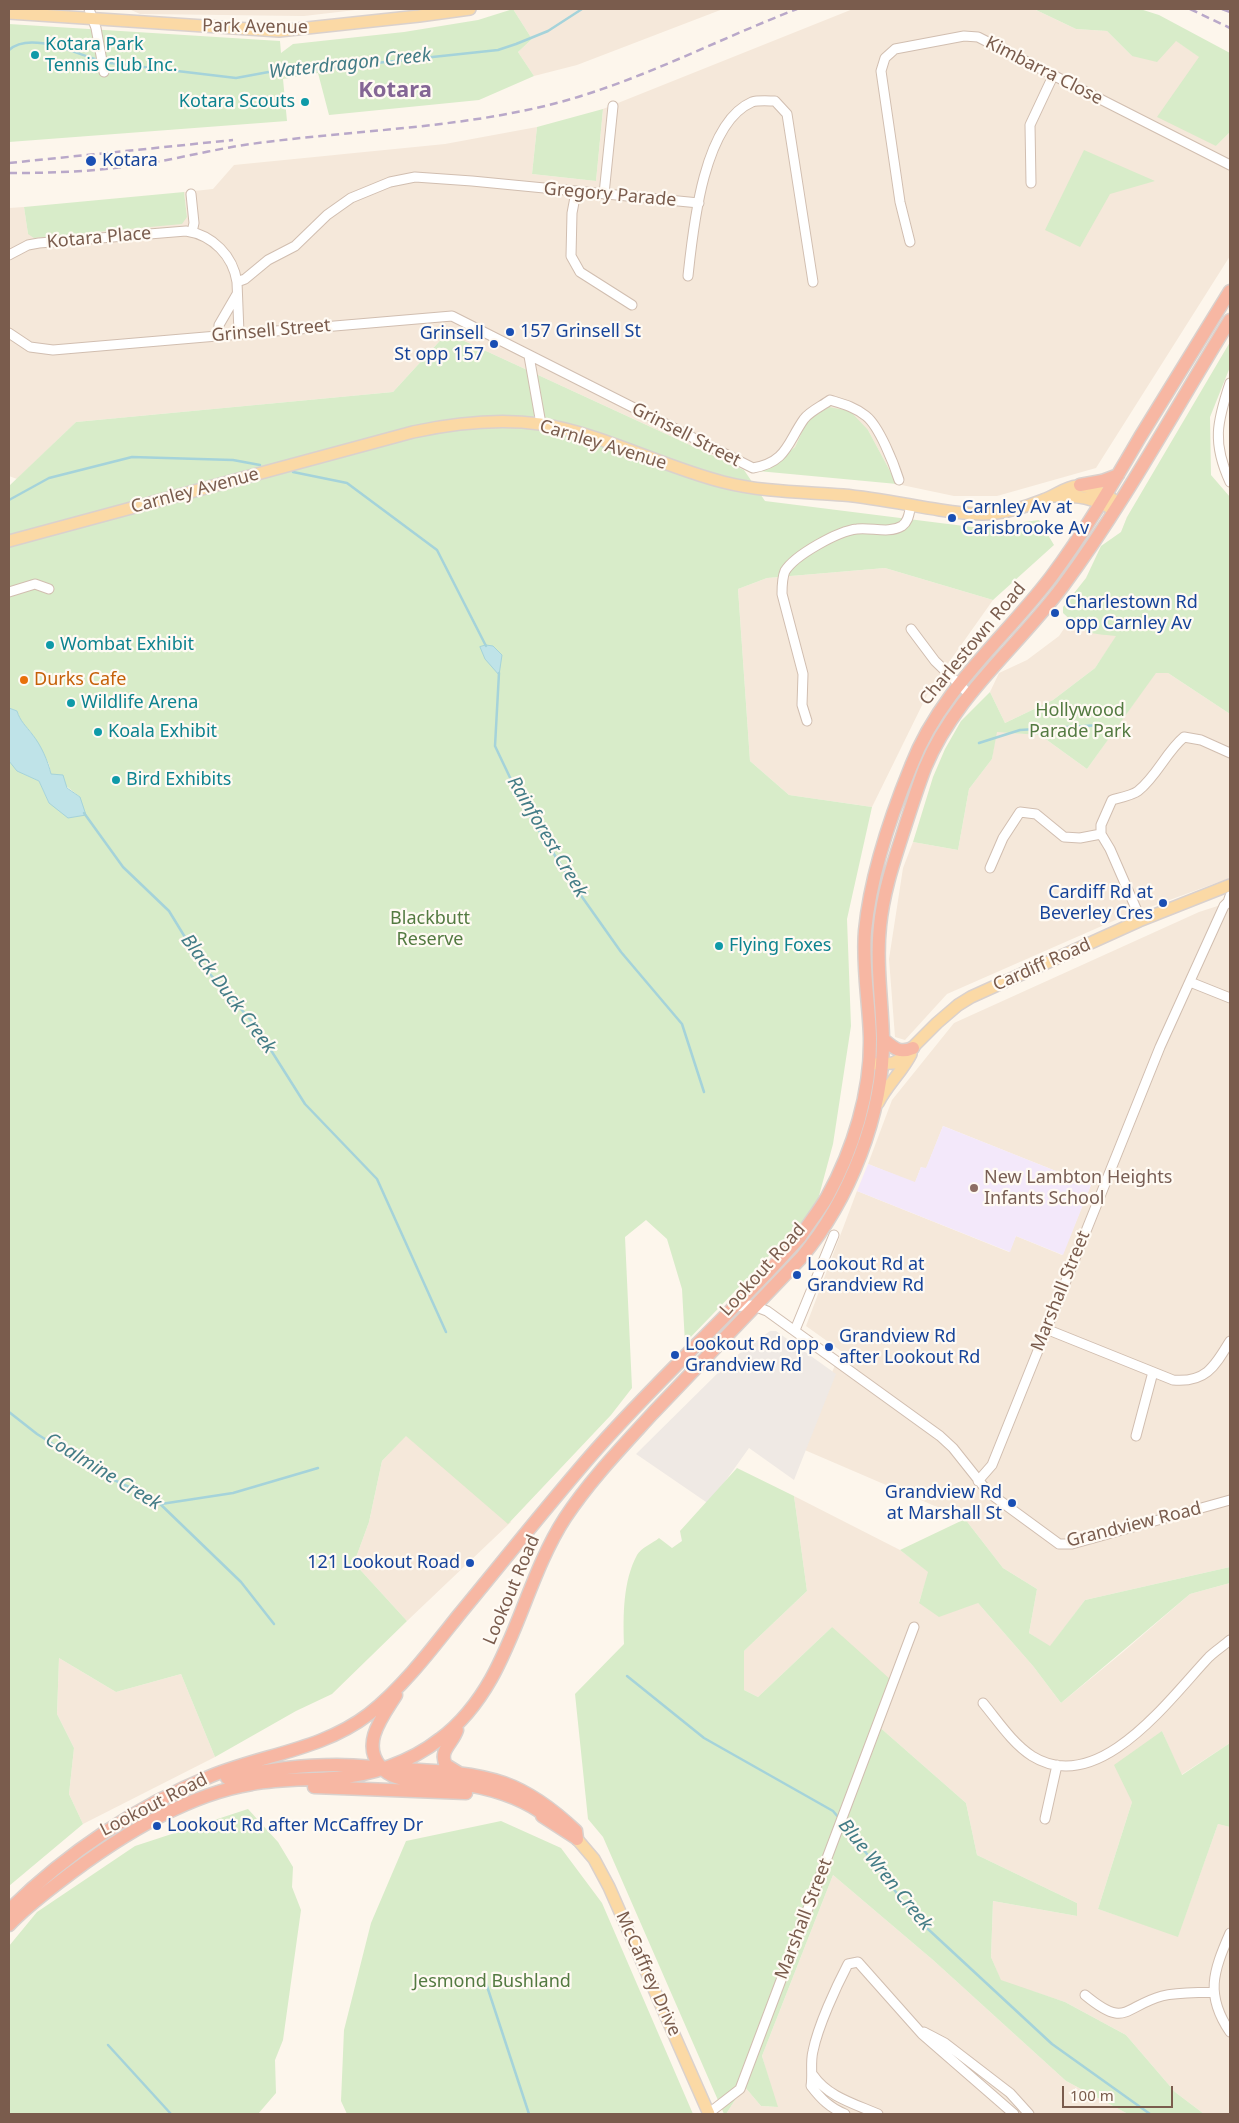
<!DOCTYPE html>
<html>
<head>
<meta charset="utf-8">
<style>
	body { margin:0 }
	#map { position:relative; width:1239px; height:2123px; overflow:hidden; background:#fdf6ec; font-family:"Noto Sans",sans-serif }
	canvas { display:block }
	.frame { position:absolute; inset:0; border:10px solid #7a5c4d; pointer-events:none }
	.scale { position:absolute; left:1062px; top:2086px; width:111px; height:22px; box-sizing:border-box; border:2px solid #7a5c4d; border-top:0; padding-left:6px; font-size:15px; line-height:18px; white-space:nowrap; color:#7a5c4d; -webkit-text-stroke:4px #fffaf3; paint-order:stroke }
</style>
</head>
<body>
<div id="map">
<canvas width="1239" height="2123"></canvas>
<div class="frame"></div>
<div class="scale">100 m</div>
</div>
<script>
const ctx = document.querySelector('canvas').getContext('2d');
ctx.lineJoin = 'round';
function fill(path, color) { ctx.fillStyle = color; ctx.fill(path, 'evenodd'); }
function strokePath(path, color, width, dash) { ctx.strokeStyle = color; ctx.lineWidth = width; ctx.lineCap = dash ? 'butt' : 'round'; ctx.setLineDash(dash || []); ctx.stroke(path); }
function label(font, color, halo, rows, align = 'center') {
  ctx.font = font + ' "Noto Sans",sans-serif'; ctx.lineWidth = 4.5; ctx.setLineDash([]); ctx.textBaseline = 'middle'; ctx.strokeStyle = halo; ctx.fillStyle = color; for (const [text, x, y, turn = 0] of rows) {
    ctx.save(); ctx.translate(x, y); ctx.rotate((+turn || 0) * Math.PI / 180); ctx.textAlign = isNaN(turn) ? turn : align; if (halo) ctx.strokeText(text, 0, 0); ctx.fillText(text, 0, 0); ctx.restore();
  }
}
const residential = new Path2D(`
	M129 9H364L304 16 140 14Z
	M513 9H723L577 65 534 76 518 52 532 39Z
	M853 9H1034L1076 29 1107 31 1132 56 1175 40 1200 57 1216 146 1230 132V256L1096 468 997 496H954L897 484 868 430 807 421 795 447 773 465 758 471 744 470 447 333 393 392 76 422 17 479 9 476V208L24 207 28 234 187 217 184 192 213 189 234 165 445 144 537 127 532 174 596 181 603 109Z
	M885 568 993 600 930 689 872 807 789 795 750 761 738 589 767 578Z
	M1076 611 1117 636 1095 668 1053 700 1005 723 990 692 999 673 1027 660 1059 636Z
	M1155 673H1168L1230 714V878L1120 918 947 994 905 1040 895 1037 889 959 903 868 913 842 958 850 969 789 992 759 996 731 1040 735 1087 769Z
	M1230 902V1567L1085 1600 1050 1647 1029 1633 1037 1589 1003 1568 965 1519 800 1448 841 1351 806 1326 857 1191 1009 1252 1016 1236 1062 1255 1091 1185 943 1126 926 1169 921 1167 915 1183 868 1164 892 1100 954 1023 1199 912Z
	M406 1435 511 1522 407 1621 354 1563 369 1522 382 1461Z
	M794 1496 900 1550 929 1572 919 1602 978 1603 1033 1666 1061 1703 1123 1652 1190 1594 1230 1583V1743L1181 1775 1162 1731 1132 1802 1098 1909 1178 1936 1218 1824 1230 1827V2114H1204L1175 2092 1126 2035 1065 2002 1001 1981 991 1957 993 1901 1077 1916V1903L977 1855 966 1803 876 1724 832 1627 758 1697 744 1690V1651L807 1591Z
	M59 1658 116 1692 181 1674 215 1757 83 1824 69 1794 74 1748 57 1714Z
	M833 1875 933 1960 1066 2081 1128 2114H726L744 2086 761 2106 777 2107 762 2056Z`);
const industrial = new Path2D(`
	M770 1331H776L836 1374 794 1480 749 1448 709 1504 636 1454 732 1359Z`);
const education = new Path2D(`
	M943 1126 1091 1185 1063 1255 1016 1236 1010 1252 857 1191 868 1164 915 1182 921 1167 926 1168Z`);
const green = new Path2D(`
	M513 9 532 39 518 52 534 76 479 100 329 115 318 73 283 79 287 121 9 142V24L280 41 281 53 293 44 404 32 478 20Z
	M1034 9H1140L1159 15 1230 53V132L1216 146 1157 117 1199 57 1176 41 1157 62 1132 56 1107 31 1076 29Z
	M603 109 596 181 532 174 537 127Z
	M1084 150 1155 181 1110 194 1080 247 1045 230Z
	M184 192 187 217 182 224 34 238 28 234 24 207Z
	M447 333 744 470 765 501 980 528 1039 520 1054 545 993 600 885 568 767 578 738 589 750 761 789 795 872 807 847 919 851 1026 833 1144 816 1207 685 1343 682 1289 667 1239 646 1220 625 1237 632 1388 611 1415 508 1524 406 1436 382 1461 369 1522 354 1563 407 1621 332 1694 296 1711 215 1757 181 1674 116 1692 59 1658 57 1714 74 1748 69 1794 83 1824 9 1886V761L18 771 39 781 49 803 80 797 51 774 49 764 33 735 20 720 17 711 9 708V486L76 422 393 392Z
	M1230 342V367L1210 417 1211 475 1230 497V714L1168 673H1156L1087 769 1040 735 997 732 992 759 969 789 958 850 913 842 933 777 945 749 961 721 990 692 1005 723 1053 700 1095 668 1116 636C1088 633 1086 635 1063 613V607L1086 578 1101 546 1121 532 1127 517Z
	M829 407 850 411 868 430 897 484 758 471 773 465 795 447 807 421Z
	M737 1468 794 1496 807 1591 744 1651V1690L758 1697 832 1627 891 1680 876 1724 966 1803 977 1855 1077 1903V1916L993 1901 991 1957 1001 1980 1065 2002 1126 2035 1175 2092 1204 2114H1128L1066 2081 933 1960 833 1875 762 2056 778 2107 761 2106 744 2086 726 2114H724L603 1837 588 1819 575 1694 624 1644C623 1615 623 1581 637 1555 641 1548 653 1543 659 1538L672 1548 682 1541 680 1531Z
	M965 1519 1003 1568 1037 1589 1029 1633 1050 1646 1085 1600 1230 1567V1583L1190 1594 1061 1703 1033 1666 978 1603 939 1617 919 1603 928 1572 900 1550Z
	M1162 1731 1182 1775 1230 1743V1827L1218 1824 1178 1937 1098 1909 1132 1802 1114 1765Z
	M248 1809 278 1842 293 1867 292 1887 301 1910 283 2040 275 2060 276 2093 258 2114H9V1946L37 1912 135 1846Z
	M501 1821 561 1848 602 1903 693 2114H347L341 2101 344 2030 371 1923 406 1841Z`);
const water = new Path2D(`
	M486 645 493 646 502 655 499 675 485 659 480 647Z
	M9 708 17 711C20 721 26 726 32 734 41 745 48 761 51 774L63 775 67 788 80 797 86 815 68 818 49 803 39 781 17 771 9 761Z`);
const stream = new Path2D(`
	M9 50C30 31 74 53 98 60
	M110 63 236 78 274 71 320 69 498 50 516 44 548 31 582 9
	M293 472 347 483 437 550 486 646
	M9 500 49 478 132 457 233 460 260 465
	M499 673 495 746 524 807 575 887 621 952 682 1024 704 1092
	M979 743 1020 730 1100 725
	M84 813 123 867 169 911 202 965 255 1025 305 1104 377 1179 446 1332
	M9 1412 37 1434 99 1473 155 1499 241 1582 274 1624
	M161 1504 233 1493 318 1468
	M627 1676 704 1738 833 1811 839 1818
	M844 1824 915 1917 1052 2044 1150 2114
	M484 1977 529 2114
	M108 2045 171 2114`);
const minor = new Path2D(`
	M89 9 96 28 104 72
	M1031 183 1030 125 1053 76
	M576 192 572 213 571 256 580 272 632 305
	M191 194 194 223 192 232
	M604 194 613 106
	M910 242 900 202 881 71 885 58 895 49 964 36 978 37 1230 165
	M9 255 28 245 39 243 186 231C213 235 233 256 237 282
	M688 276C693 229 703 123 752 102 758 100 769 101 775 101L787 114 813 282
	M9 333 30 347 53 350 452 316 753 468C787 462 787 443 804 419 810 411 822 406 830 400 843 404 855 407 866 416 879 426 894 464 899 480
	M239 333 237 282 245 279 268 260 295 246 327 215 351 198 390 182 415 177 472 181 699 203
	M219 335V325L237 294
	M529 356 541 424
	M1230 383C1217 422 1212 443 1230 482
	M9 592 35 584 49 589
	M911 629 935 661 969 694
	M807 721 802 705 803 674 782 594C782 587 782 578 785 571 795 555 838 531 857 529 871 527 889 534 902 526 909 521 909 513 911 505
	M1101 834V825L1112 800C1119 798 1133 795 1138 791 1157 776 1166 752 1184 737L1201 740 1230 753
	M990 868 1003 838 1020 812 1036 814 1064 837 1080 838 1101 834 1110 849 1141 920
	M1190 982 1230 998
	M735 1307 751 1305 767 1311 940 1436 953 1448 988 1492 1059 1544H1072L1230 1500
	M1046 1329 1173 1380C1206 1383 1215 1366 1230 1341
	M795 1330 834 1235
	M1136 1436 1153 1372
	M978 1481 992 1465 1160 1047 1224 906 1228 902 1230 896
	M983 1703C998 1721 1012 1743 1032 1756 1099 1798 1170 1698 1209 1657 1215 1651 1223 1646 1230 1640
	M1045 1819 1057 1765
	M1230 1933C1213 1972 1205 1995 1230 2032
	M1085 1995C1126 2029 1123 2007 1162 1996 1178 1992 1196 1993 1213 1992
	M924 2032 945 2043 1010 2093 1029 2114
	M813 2075C828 2097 855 2104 878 2114
	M709 2113 740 2089 914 1627
	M845 2114C830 2108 821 2099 811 2086 813 2074 810 2063 813 2051 818 2026 836 1987 848 1964L858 1962 922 2034 1014 2114`);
const major = new Path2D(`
	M9 13 279 31 419 16 470 9
	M1054 496C1079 496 1092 497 1114 510
	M9 541 413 432C455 423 497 418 540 424 601 433 663 467 723 482 762 492 803 492 843 495 876 498 908 505 940 510 984 517 1002 516 1043 500 1055 496 1065 487 1077 486 1091 485 1107 496 1119 503
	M873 1064 893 1063 901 1059 937 1023 958 1005 971 997 1139 921 1230 885
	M878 1103C887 1085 902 1072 911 1054
	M577 1839 594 1859 609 1887 709 2114`);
const highway = new Path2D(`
	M1080 485 1102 481 1118 475
	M883 1039C894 1048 899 1054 913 1048
	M396 1695C383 1716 360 1744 381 1767 385 1772 390 1775 396 1777 419 1784 445 1782 468 1785 497 1790 526 1800 549 1818
	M457 1730C453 1743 438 1751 446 1765L459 1773
	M227 1778C264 1770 300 1765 337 1765 359 1765 380 1768 402 1769 436 1771 471 1772 504 1783 532 1793 555 1811 576 1831L577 1839
	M314 1787 466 1793
	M542 1816 576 1838
	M9 1910C67 1853 136 1807 211 1776 265 1754 322 1750 369 1714 403 1687 431 1650 458 1616 501 1564 543 1511 587 1460 654 1382 732 1314 800 1237 809 1223 819 1211 827 1197 853 1150 871 1092 870 1038 869 1002 862 966 865 931 870 878 891 815 911 766 940 690 1003 640 1051 577 1084 533 1112 485 1140 437 1170 388 1200 339 1230 291
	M9 1925C24 1909 41 1896 58 1883 112 1841 184 1795 252 1784 279 1779 307 1780 334 1778 370 1776 411 1762 440 1739 511 1686 519 1589 565 1518 590 1480 623 1446 653 1413 702 1361 752 1310 801 1258 849 1201 884 1114 883 1038 882 1001 876 963 880 926 883 894 893 864 903 833 910 811 917 789 925 768 955 695 1017 648 1063 586 1125 502 1175 409 1230 320`);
const rail = new Path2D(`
	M1190 9 1230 28
	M1222 9 1230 12
	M9 163 233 140
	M9 173C47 173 85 172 123 167 166 162 208 150 251 144 359 129 472 129 578 97 653 74 724 37 797 9`);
const markers = [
	[35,55,5,"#0f9aa8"],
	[305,102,5,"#0f9aa8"],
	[91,161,6,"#1a4fb4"],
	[510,332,5,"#1a4fb4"],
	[494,344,5,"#1a4fb4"],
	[952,518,5,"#1a4fb4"],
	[1055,613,5,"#1a4fb4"],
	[50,645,5,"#0f9aa8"],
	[24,680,5,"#e8710a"],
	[71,703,5,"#0f9aa8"],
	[98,732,5,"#0f9aa8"],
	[116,780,5,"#0f9aa8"],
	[1163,903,5,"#1a4fb4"],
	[719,946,5,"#0f9aa8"],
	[974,1188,5,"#8d6e63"],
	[797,1275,5,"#1a4fb4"],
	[829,1347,5,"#1a4fb4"],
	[675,1355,5,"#1a4fb4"],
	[1012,1503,5,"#1a4fb4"],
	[470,1563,5,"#1a4fb4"],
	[157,1826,5,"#1a4fb4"]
];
const streetNames = [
	["Park Avenue",255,27,1],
	["Kimbarra Close",1044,71,27],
	["Gregory Parade",610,195,5],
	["Kotara Place",99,238,-5],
	["Grinsell Street",271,331,-5],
	["Grinsell Street",686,435,27],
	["Carnley Avenue",603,445,17],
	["Carnley Avenue",195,491,-15],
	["Charlestown Road",973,644,-50],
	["Cardiff Road",1042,965,-24],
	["Lookout Road",763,1270,-48],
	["Marshall Street",1061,1291,-68],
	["Grandview Road",1134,1525,-14],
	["Lookout Road",512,1590,-67],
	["Lookout Road",154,1805,-27],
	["Marshall Street",804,1919,-69],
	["McCaffrey Drive",648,1974,66]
];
const cultureNames = [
	["Kotara Park",45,45],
	["Tennis Club Inc.",45,66],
	["Kotara Scouts",295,102,"right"],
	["Wombat Exhibit",60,645],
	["Wildlife Arena",81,703],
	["Koala Exhibit",108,732],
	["Bird Exhibits",126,780],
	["Flying Foxes",729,946]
];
const transitNames = [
	["Kotara",102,161],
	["157 Grinsell St",520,332],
	["Grinsell",484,334,"right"],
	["St opp 157",484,355,"right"],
	["Carnley Av at",962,508],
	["Carisbrooke Av",962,529],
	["Charlestown Rd",1065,603],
	["opp Carnley Av",1065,624],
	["Cardiff Rd at",1153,893,"right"],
	["Beverley Cres",1153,914,"right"],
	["Lookout Rd at",807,1265],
	["Grandview Rd",807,1286],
	["Grandview Rd",839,1337],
	["after Lookout Rd",839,1358],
	["Lookout Rd opp",685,1345],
	["Grandview Rd",685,1366],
	["Grandview Rd",1002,1493,"right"],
	["at Marshall St",1002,1514,"right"],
	["121 Lookout Road",460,1563,"right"],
	["Lookout Rd after McCaffrey Dr",167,1826]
];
const foodNames = [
	["Durks Cafe",34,680]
];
const parkNames = [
	["Hollywood",1080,711],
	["Parade Park",1080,732],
	["Blackbutt",430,919],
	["Reserve",430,940],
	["Jesmond Bushland",492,1982]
];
const educationNames = [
	["New Lambton Heights",984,1178],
	["Infants School",984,1199]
];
const waterNames = [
	["Waterdragon Creek",350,64,-6],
	["Rainforest Creek",547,837,59],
	["Black Duck Creek",228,994,53],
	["Coalmine Creek",103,1472,31],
	["Blue Wren Creek",885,1875,51]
];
const districtNames = [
	["Kotara",395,91]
];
fill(residential, '#f5e8da');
fill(industrial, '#efe9e4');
fill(education, '#f3e8fa');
fill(green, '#d8ecc9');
fill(water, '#bfe3e8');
strokePath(water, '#a5d3da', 1);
strokePath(stream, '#a5d3da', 2.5);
strokePath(minor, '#d1beb0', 11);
strokePath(major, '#dad1cd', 14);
strokePath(highway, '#dad1cd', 15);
strokePath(minor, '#fff', 9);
strokePath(major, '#fbd9a5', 11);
strokePath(highway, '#f7b7a3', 12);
strokePath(rail, '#b9a8c9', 2.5, [8, 5]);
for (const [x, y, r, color] of markers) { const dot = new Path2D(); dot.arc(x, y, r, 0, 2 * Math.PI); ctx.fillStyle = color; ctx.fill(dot); strokePath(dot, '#fffaf3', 2); }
label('18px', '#7a5c4d', '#fffaf3', streetNames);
label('18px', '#0d838f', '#fffaf3', cultureNames, 'left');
label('18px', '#164399', '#fffaf3', transitNames, 'left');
label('18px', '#c56008', '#fffaf3', foodNames, 'left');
label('18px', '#537a41', '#fffaf3', parkNames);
label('18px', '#785e54', '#fffaf3', educationNames, 'left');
label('italic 19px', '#437c86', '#fffaf3', waterNames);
label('bold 22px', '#846695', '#fffaf3', districtNames);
</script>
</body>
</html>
